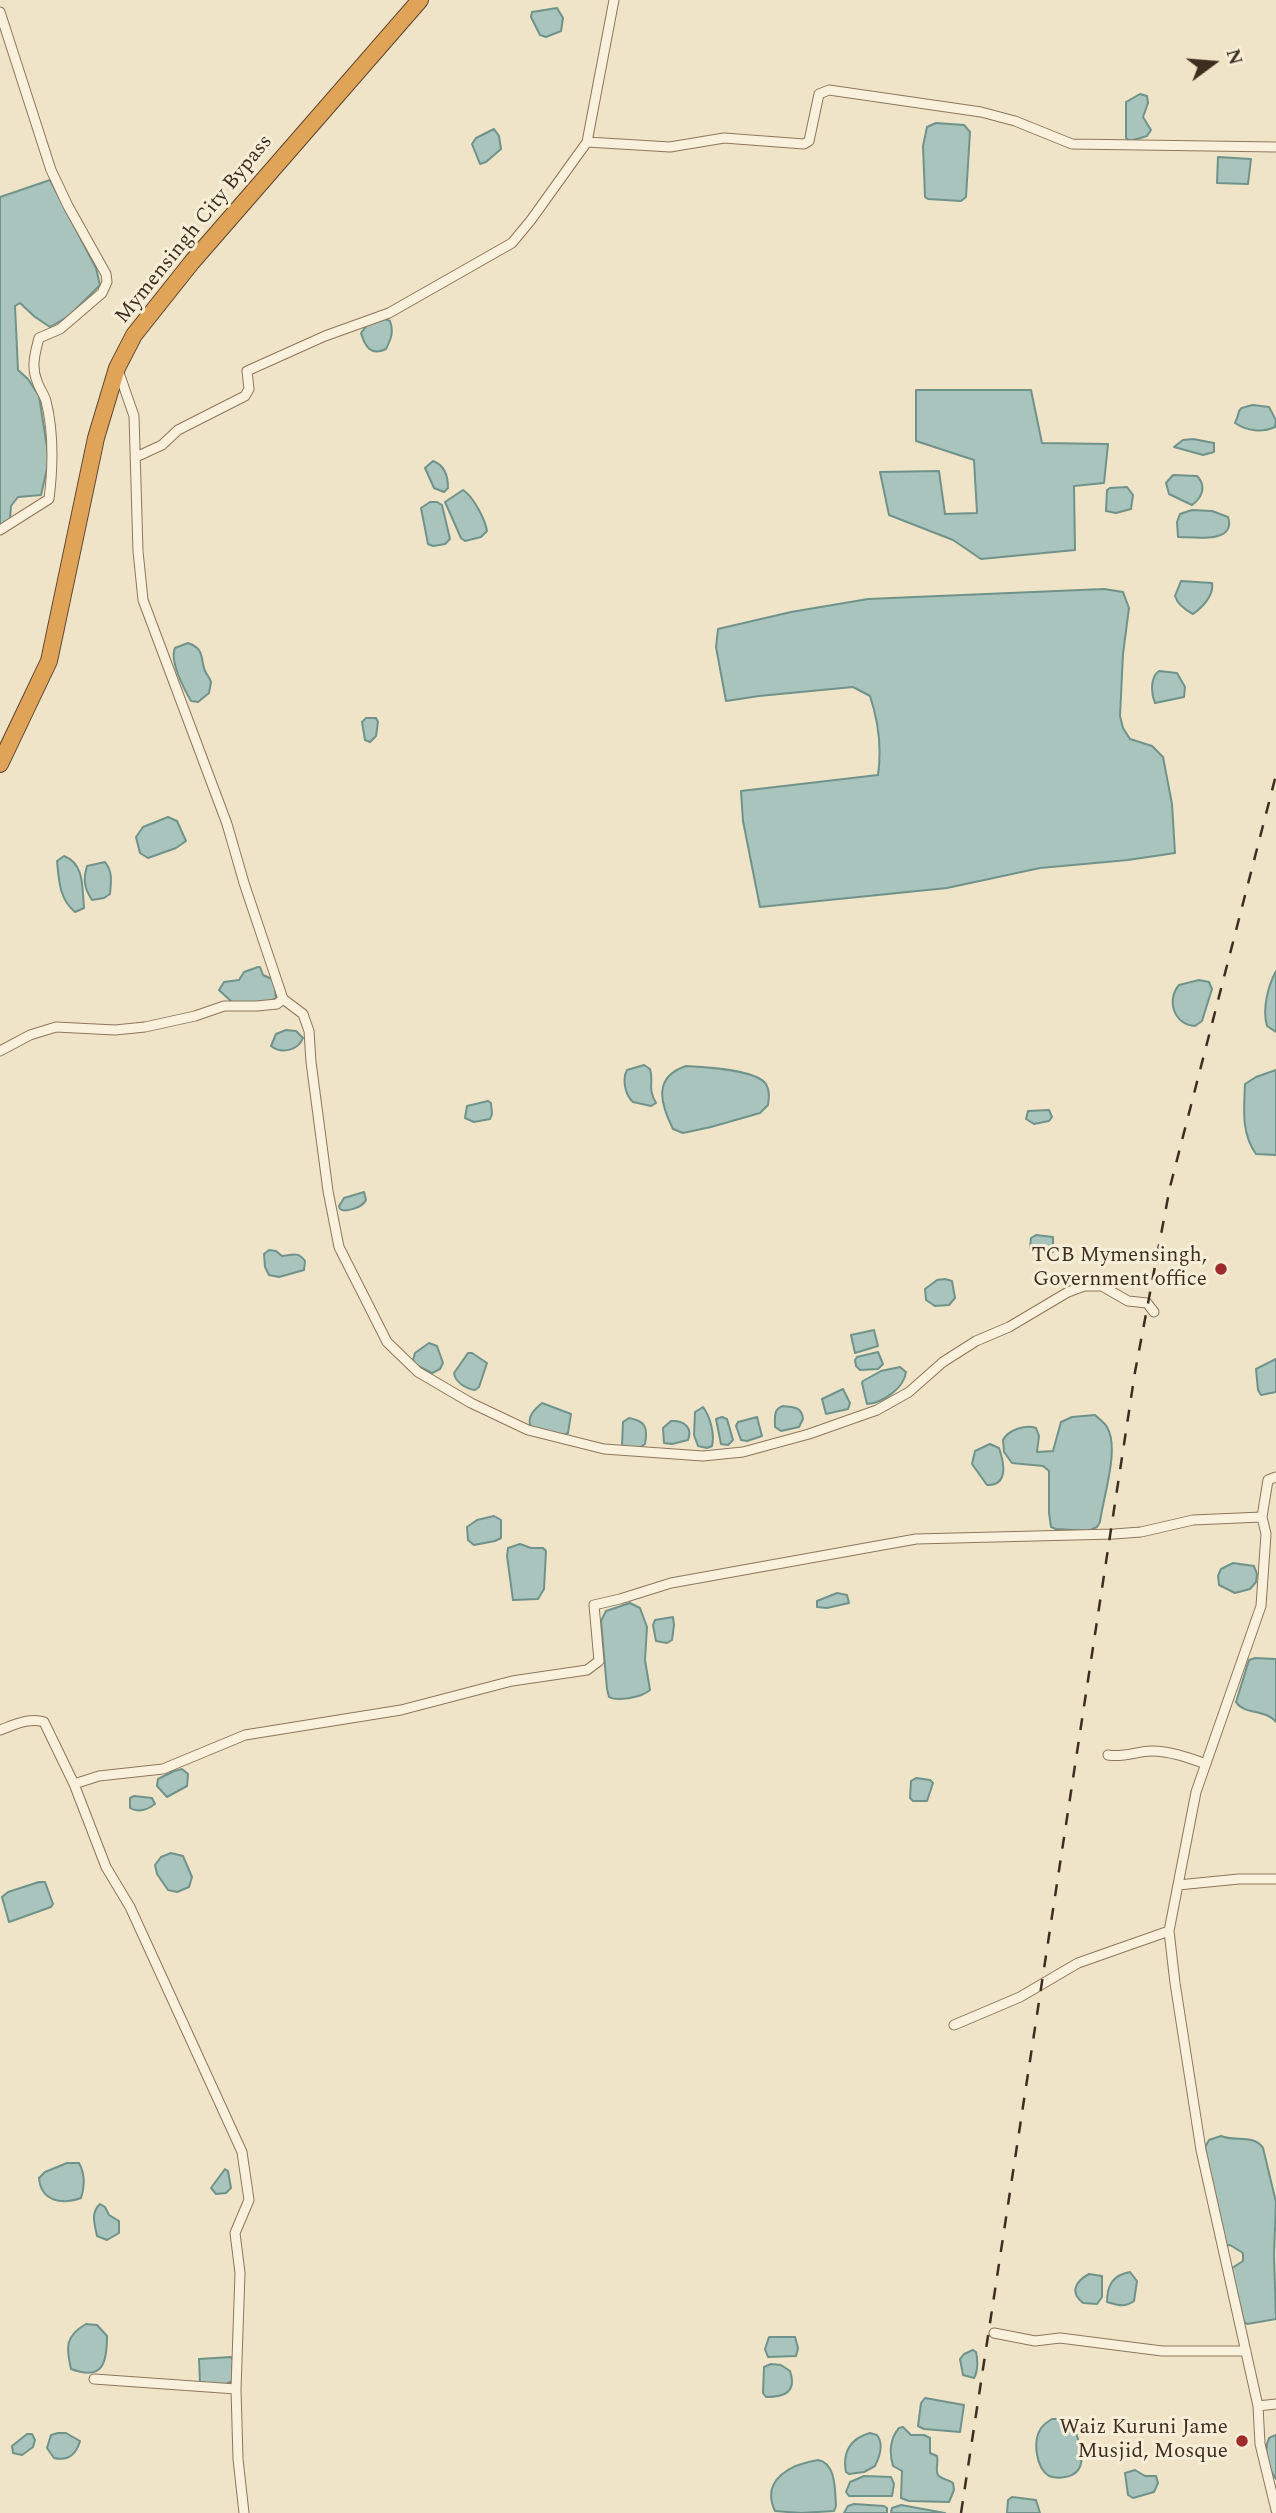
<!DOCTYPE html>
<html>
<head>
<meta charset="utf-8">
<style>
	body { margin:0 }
	#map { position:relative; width:1276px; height:2513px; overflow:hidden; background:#f0e4c8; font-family:Spectral,serif }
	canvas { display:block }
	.north { position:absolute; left:1178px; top:28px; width:70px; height:70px; -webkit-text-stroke:5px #f7eed8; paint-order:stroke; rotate:74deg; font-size:19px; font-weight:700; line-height:28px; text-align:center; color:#3d2e20 }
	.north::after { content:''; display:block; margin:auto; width:24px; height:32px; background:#3d2e20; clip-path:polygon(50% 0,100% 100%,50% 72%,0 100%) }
</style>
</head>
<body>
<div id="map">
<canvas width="1276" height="2513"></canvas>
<div class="north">N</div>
</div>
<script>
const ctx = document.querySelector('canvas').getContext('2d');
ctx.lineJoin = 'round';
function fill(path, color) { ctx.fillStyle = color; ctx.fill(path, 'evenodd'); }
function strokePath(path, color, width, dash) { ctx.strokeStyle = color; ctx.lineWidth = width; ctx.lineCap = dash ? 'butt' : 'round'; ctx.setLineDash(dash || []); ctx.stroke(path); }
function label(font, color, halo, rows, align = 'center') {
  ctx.font = font + ' Spectral,serif'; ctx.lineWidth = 6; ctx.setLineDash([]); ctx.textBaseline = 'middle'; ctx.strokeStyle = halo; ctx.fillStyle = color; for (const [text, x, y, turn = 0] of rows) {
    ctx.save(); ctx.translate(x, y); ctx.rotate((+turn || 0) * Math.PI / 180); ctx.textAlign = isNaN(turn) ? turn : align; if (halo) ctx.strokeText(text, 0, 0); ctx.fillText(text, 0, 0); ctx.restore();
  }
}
const water = new Path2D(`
	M557 8 563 18 561 31 546 37 540 35 531 17 532 12Z
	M1140 94 1147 96 1148 103 1143 117 1151 130 1147 136 1130 141 1126 138V102Z
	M936 123 964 125 970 132 966 197 961 201 928 199 925 197 923 146 927 127Z
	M494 129 499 136 501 149 486 162 480 164 472 144 476 138Z
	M1218 157 1251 159 1248 184 1217 183Z
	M50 180 96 268 100 285 69 316 50 327 35 317 20 303 15 306 18 370 28 379 39 396 49 460 41 495 18 497 11 506 10 519 0 526V197Z
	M385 319 390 321C394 332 391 339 386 349 371 356 365 347 361 333L367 325Z
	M916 390H1031L1042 443 1108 444 1104 483 1074 486 1075 550 981 559 953 540 889 515 880 472 939 471 945 514 977 513 974 460 916 441Z
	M1253 405 1269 407 1276 420 1275 427C1262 433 1247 431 1235 423 1242 409 1234 409 1253 405Z
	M1193 439 1214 443V452L1203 455 1174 447 1183 440Z
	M433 461C444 465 448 476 448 488L444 492 434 488 425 468Z
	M1173 475 1197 476C1207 486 1202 498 1192 505L1169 494 1166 483Z
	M1127 487 1133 495 1131 509 1116 513 1106 511 1107 490 1110 488Z
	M463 490C473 496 485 519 487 531L481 537 465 541 461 538 445 502Z
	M430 502H437L442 505 450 539 445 544 433 546 428 544 421 508Z
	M1192 510 1212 511 1228 517C1237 544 1193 537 1178 537L1177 522 1180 514Z
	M1181 581 1212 583C1214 595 1203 607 1193 614 1185 610 1178 605 1175 596Z
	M1104 589 1123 592 1129 608 1123 654 1120 716 1123 728 1130 739 1152 746 1163 757 1172 804 1175 853 1128 860 1040 868 947 888 760 907 743 821 741 791 878 775C882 747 879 723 870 696L853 687 759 696 726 701 716 647 718 629 791 612 868 599Z
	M188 643C205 649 200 658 205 671 207 675 210 678 211 682L209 693 198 702 191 701C184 689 169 660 175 648Z
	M1159 671 1177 673 1185 687 1184 697 1155 703C1151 694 1150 677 1159 671Z
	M366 718H376L378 722 376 736 370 742 365 740 362 722Z
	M168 817 177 821 186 841 176 848 148 858 140 853 136 837 143 827Z
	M64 856C85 864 82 888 84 908L75 912C59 899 59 880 57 861Z
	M105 862C113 872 111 882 110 894L104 898 92 900C84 888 83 879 87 866Z
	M258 967H260L263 975 274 980 276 998C264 1005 247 1002 233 1003L219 990 224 982 239 980 244 972Z
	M1276 971V1032L1267 1026C1262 1009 1268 986 1276 971Z
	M1199 980 1209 982 1212 989 1202 1021 1195 1026C1174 1025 1166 1000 1179 985Z
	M296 1031 303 1038C298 1051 281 1054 271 1046L276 1034 286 1030Z
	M644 1065 650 1069C654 1082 647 1088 656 1103L651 1106 633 1102C625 1095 622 1079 627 1070Z
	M686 1066C703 1067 756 1069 766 1084 770 1091 769 1098 768 1105L760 1113 711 1127 683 1133 673 1129C660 1103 653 1077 686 1066Z
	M1276 1070V1155L1256 1154C1241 1133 1244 1109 1245 1084L1256 1077Z
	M488 1101 491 1103 492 1114 490 1119 474 1122 465 1118 467 1106Z
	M1049 1110 1052 1117 1049 1121 1034 1124 1026 1119 1028 1111Z
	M364 1192 366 1200C363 1207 346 1213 340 1209L339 1206 344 1198Z
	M1036 1235 1053 1237V1252L1047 1254 1030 1248 1031 1238Z
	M269 1250 276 1251 282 1256C292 1255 298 1251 305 1261L304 1270 279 1277 269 1275 265 1267 264 1254Z
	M945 1279 952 1281 955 1298 949 1305 935 1306 926 1300 925 1289 937 1280Z
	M874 1330 878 1346 855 1353 851 1335Z
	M429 1343 437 1346 443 1363 440 1369 432 1373 416 1365 413 1360 415 1353Z
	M878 1352 883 1364 878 1369 860 1370 856 1366 855 1360 857 1357Z
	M468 1353H472L487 1363 479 1387 475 1390C466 1389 455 1382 454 1373Z
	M1276 1359V1392L1261 1395 1258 1390 1256 1369Z
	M900 1367 906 1372C904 1388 883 1403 867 1404L862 1383 863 1381 881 1371Z
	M843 1389 850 1403 848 1409 826 1414 822 1399Z
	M542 1403 571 1414 568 1433 561 1436 531 1427C526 1417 535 1409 542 1403Z
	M783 1406C794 1407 802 1407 803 1419L799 1427 781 1431 775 1427C775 1418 773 1409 783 1406Z
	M703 1407C710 1416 715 1434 712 1446L707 1448 698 1446 694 1435 695 1412Z
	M1095 1415C1099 1419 1104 1422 1107 1427 1120 1449 1103 1497 1100 1522L1097 1527 1088 1531 1056 1529 1051 1527 1049 1513V1471L1043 1466 1012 1463 1004 1452 1003 1440C1008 1430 1026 1424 1036 1428L1039 1436 1037 1452 1053 1451 1061 1422 1072 1417Z
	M722 1417 727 1419 733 1440 728 1445 721 1444 716 1419Z
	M757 1417 762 1436 747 1441 741 1440 736 1426 738 1422Z
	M629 1418C646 1421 648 1428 645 1444L639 1448 622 1446 623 1422Z
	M671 1421C683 1420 693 1427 688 1440L672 1444 664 1443 663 1428Z
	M990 1444 999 1448C1004 1462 1009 1486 987 1485L972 1464 975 1451Z
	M494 1516 501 1520V1538L495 1541 474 1545 468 1540 467 1527 477 1520Z
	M520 1544 531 1548H543L546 1551 544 1589 538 1599 513 1600 507 1556 508 1548Z
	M1233 1563 1254 1566 1257 1574 1256 1582 1250 1589 1235 1593 1219 1585 1218 1576 1221 1569Z
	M837 1593 847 1595 849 1603 827 1608 817 1607V1601Z
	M630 1603 640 1608 647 1627 645 1660 650 1690C642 1697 618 1702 609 1697L607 1689 601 1621 606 1611Z
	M673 1617 674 1625 672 1640 667 1643 656 1641 653 1625 655 1620Z
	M1255 1658 1276 1659V1722C1266 1709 1244 1715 1236 1702L1249 1660Z
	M182 1769 188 1774 187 1786 167 1797 157 1786 158 1779 174 1771Z
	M916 1778 930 1780 933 1783 927 1801H913L910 1798 911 1781Z
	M134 1796 152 1798 155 1804C147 1810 139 1813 130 1808V1798Z
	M171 1853 183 1856 192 1877 189 1887 177 1892 168 1890 157 1874 155 1865 161 1857Z
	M39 1882H45L53 1904 51 1907 9 1922 2 1897 8 1892Z
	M1221 2136C1235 2142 1254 2134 1263 2148L1276 2202 1274 2255 1276 2319 1247 2324 1244 2322 1232 2273V2268L1243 2261V2253L1230 2245 1224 2246 1205 2147 1209 2140Z
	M67 2163H79C85 2174 85 2186 81 2198 61 2205 41 2201 39 2178L45 2172Z
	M225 2169 228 2171 231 2188 226 2193 216 2194 211 2188Z
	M100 2204 105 2207 109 2215 119 2221V2233L107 2240 97 2236C95 2225 90 2213 100 2204Z
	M1130 2272 1137 2281 1134 2301C1124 2308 1118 2305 1107 2302 1107 2285 1113 2275 1130 2272Z
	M1089 2274 1102 2276V2297L1097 2304 1083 2303C1069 2292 1076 2281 1089 2274Z
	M86 2324 97 2325 107 2336C107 2363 103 2381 71 2369 66 2347 65 2336 86 2324Z
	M769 2337H795L798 2348 796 2356 768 2357 765 2349Z
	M973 2350 976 2352C978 2360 978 2371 974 2378L963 2375 960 2359 964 2354Z
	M231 2357 233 2360 232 2381 224 2385 200 2383 199 2359Z
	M771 2364 781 2365 790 2371C797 2392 785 2397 766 2397L763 2393 764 2367Z
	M925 2398 964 2405 960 2432 924 2429 918 2426 921 2403Z
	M1052 2419H1060L1074 2427C1080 2444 1091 2473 1065 2477 1060 2478 1054 2478 1049 2476 1036 2468 1033 2442 1040 2430 1042 2425 1047 2422 1052 2419Z
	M903 2427 911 2435H924L930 2438V2453L937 2456C939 2462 934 2472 939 2476 942 2479 949 2480 953 2483L954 2490 949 2502 909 2501 901 2498 902 2471 893 2466C889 2453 890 2438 899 2428Z
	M58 2433H66L80 2441C76 2455 67 2461 54 2458L47 2448 51 2435Z
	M870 2433 877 2435C884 2444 880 2456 875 2466L864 2472 849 2474 846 2472C842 2452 851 2438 870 2433Z
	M27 2434H32L35 2440 33 2447 22 2455 13 2453 12 2446Z
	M1276 2435V2479C1268 2469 1263 2450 1269 2438Z
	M818 2460C836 2463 835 2490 836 2506L834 2511 801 2513 775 2511C760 2479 792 2464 818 2460Z
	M1135 2470 1145 2476H1156L1158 2483 1154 2492 1133 2498 1128 2495 1125 2473Z
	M864 2476 891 2477 894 2484 892 2496H849L846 2492 850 2482Z
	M1012 2497 1036 2500 1040 2513H1007L1008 2500Z
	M854 2504 884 2506 887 2508V2513H844L848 2506Z
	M901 2505 945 2513H891L892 2508Z`);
const street = new Path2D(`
	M0 12 51 170 68 206 106 274 107 282 102 293 60 329 39 338C35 353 31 367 37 381 39 388 44 394 46 401 54 433 53 467 49 499L0 530
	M587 142 670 147 724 138 804 144 809 141 819 94 829 90 981 112 1015 121 1072 144 1276 147
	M118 370 134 416 138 551 143 600 227 824 244 883 283 999 303 1014 309 1031 311 1062 328 1191 339 1247 387 1342 418 1372 471 1403 528 1430 604 1449 703 1456 743 1452 809 1434 877 1410 909 1392 943 1362 976 1341 1009 1327 1068 1292 1084 1286H1102L1128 1301 1147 1303 1154 1312
	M136 457 162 445 178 430 245 396 249 389 247 371 325 336 389 313 512 243 531 220 587 142 614 0
	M0 1051 30 1035 56 1027 115 1030 145 1027 195 1016 224 1006H257L277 1004 283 999
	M1262 1517 1266 1534 1261 1606 1196 1792 1169 1931 1175 1983 1201 2150 1258 2406 1260 2444 1276 2510
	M0 1730C14 1725 30 1717 44 1722L74 1784 106 1867 130 1907 242 2152 249 2200 235 2233 240 2273 236 2389 238 2459 244 2513
	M1108 1755C1124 1758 1137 1751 1152 1751 1170 1751 1189 1758 1206 1764
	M74 1784 99 1776 163 1769 245 1735 401 1710 512 1681 587 1670 599 1661 594 1605 620 1599 671 1583 916 1539 1114 1534 1141 1532 1193 1520 1262 1517 1268 1480 1276 1477
	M1178 1885 1239 1879H1276
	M954 2025 1020 1997 1078 1963 1169 1931
	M994 2333 1035 2341 1060 2338 1162 2351H1246
	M94 2379 236 2389
	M1258 2406 1276 2404`);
const highway = new Path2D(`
	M0 764 49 661 96 438 117 368 134 335 192 262 420 0`);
const rail = new Path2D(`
	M961 2513 1135 1372 1170 1187 1276 775`);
const markers = [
	[1221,1269,7,"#9e2a2b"],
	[1242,2441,7,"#9e2a2b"]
];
const streetNames = [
	["Mymensingh City Bypass",195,230,-51]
];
const poiNames = [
	["TCB Mymensingh,",1207,1257],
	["Government office",1207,1281],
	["Waiz Kuruni Jame",1228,2429],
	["Musjid, Mosque",1228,2453]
];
fill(water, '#a9c4bc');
strokePath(water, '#6f938a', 2);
strokePath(street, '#8d765c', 11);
strokePath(highway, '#5b4430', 18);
strokePath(street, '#faf1dc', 9);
strokePath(highway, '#e0a458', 16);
strokePath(rail, '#3d2e20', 2.5, [12, 12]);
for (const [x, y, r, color] of markers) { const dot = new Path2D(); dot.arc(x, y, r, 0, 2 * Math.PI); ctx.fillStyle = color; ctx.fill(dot); strokePath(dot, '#f7eed8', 2.5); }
label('21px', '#3d2e20', '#f7eed8', streetNames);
label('21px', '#3d2e20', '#f7eed8', poiNames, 'right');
</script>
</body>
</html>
